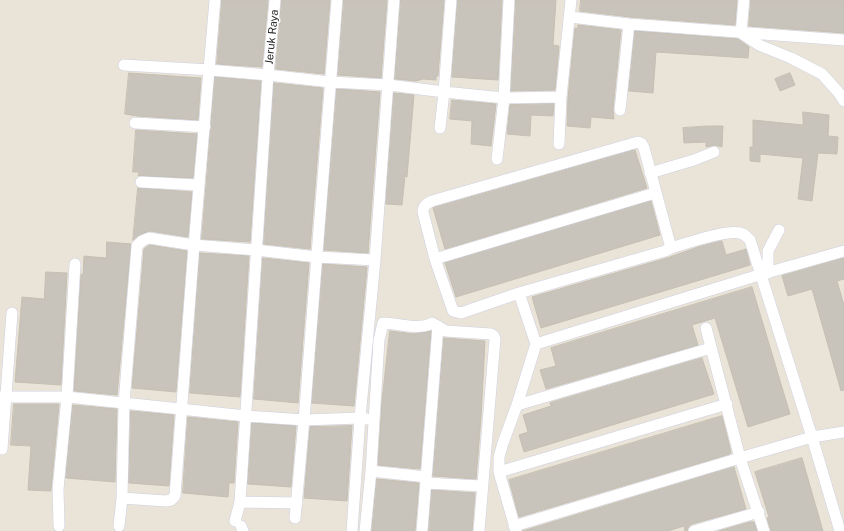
<!DOCTYPE html>
<html>
<head>
<meta charset="utf-8">
<style>
	body { margin:0 }
	canvas { display:block; background:#eae4d8 }
</style>
</head>
<body>
<canvas width="844" height="531"></canvas>
<script>
const ctx = document.querySelector('canvas').getContext('2d');
ctx.lineJoin = 'round';
function fill(path, color) { ctx.fillStyle = color; ctx.fill(path, 'evenodd'); }
function strokePath(path, color, width, dash) { ctx.strokeStyle = color; ctx.lineWidth = width; ctx.lineCap = dash ? 'butt' : 'round'; ctx.setLineDash(dash || []); ctx.stroke(path); }
function label(font, color, halo, rows, align = 'center') {
  ctx.font = font + ' "Public Sans",sans-serif'; ctx.lineWidth = 3; ctx.setLineDash([]); ctx.textBaseline = 'middle'; ctx.strokeStyle = halo; ctx.fillStyle = color; for (const [text, x, y, turn = 0] of rows) {
    ctx.save(); ctx.translate(x, y); ctx.rotate((+turn || 0) * Math.PI / 180); ctx.textAlign = isNaN(turn) ? turn : align; if (halo) ctx.strokeText(text, 0, 0); ctx.fillText(text, 0, 0); ctx.restore();
  }
}
const building = new Path2D(`
	M222 0H268L262 67 217 64Z
	M282 0H330L324 74 276 69Z
	M344 0H387L381 78 338 75Z
	M401 0H444L438 76H436V80L423 79 416 81 395 79Z
	M458 0H502L498 80 452 77Z
	M516 0H556L553 45 559 46 555 90 511 91Z
	M581 0H737L735 25 630 17 580 11Z
	M751 0H844V33L749 26Z
	M578 25 621 30 613 109 614 119 591 117 590 128 567 126 568 98 575 28H578Z
	M635 31 738 39 749 47 748 58 656 52 653 93 629 91Z
	M129 73 201 78 198 120 137 116 125 114Z
	M790 73 795 85 780 91 775 79Z
	M215 77 261 81 250 242 202 239Z
	M274 83 323 88 310 249 264 244Z
	M337 89 380 92 368 253 324 250Z
	M394 93 414 95 407 177 405 176 402 205 386 204Z
	M452 100 496 104 491 146 471 144 472 121 450 119Z
	M554 104 553 116 531 115 530 136 507 134 510 105Z
	M803 112 829 115 828 136 838 137 837 154 818 153 812 201 798 199 803 158 760 154V162L750 161V147H753V120L803 125Z
	M707 126H723L722 147 715 145 706 147V142L684 143 683 128Z
	M136 130 197 134 193 178 138 176 139 172H133Z
	M635 150 647 188 445 249 433 208Z
	M138 188 192 192 188 237 150 231 139 235 133 240Z
	M651 201 660 235 456 297 445 263Z
	M722 241 726 255 746 249 750 265 541 328 532 297 667 258 698 247Z
	M107 242 131 244 117 395 74 391 81 274 83 275 84 256 106 258Z
	M150 245 187 251 176 392 132 388 144 249Z
	M200 253 249 256 240 397 190 393Z
	M263 258 309 263 298 403 254 399Z
	M844 258V279L837 281 844 305V390L841 391 812 289 788 296 782 276Z
	M323 264 367 267V268L354 406 312 403Z
	M46 272 67 273 61 385 15 382 22 297 44 299Z
	M752 287 790 414 748 427 715 318 692 325 698 345 546 389 540 370 556 366 551 348Z
	M390 331 414 334 431 331 420 469 378 465 382 401Z
	M444 338 485 341 481 417 476 479 433 476Z
	M702 358 714 394 524 452 519 435 528 432 523 415 551 406 550 403Z
	M14 404H59L51 491 28 490 31 446 11 445Z
	M73 405 117 409 115 482 66 478Z
	M131 411 174 415 169 486 129 483Z
	M722 416 731 452 730 454 519 517 509 480Z
	M188 417 238 422 234 483H229L228 497 183 493Z
	M252 423 296 426 291 487 248 484Z
	M352 426 347 501 304 498 310 427Z
	M802 458 823 531H771L767 518 769 517 755 472Z
	M734 467 746 509 692 524 689 526 687 531H685L684 526 668 531H523Z
	M377 479 419 483 415 531H372Z
	M432 490 475 493 472 531H429Z
	M750 522H754L757 531H719Z`);
const street = new Path2D(`
	M744 0 741 33 759 45 791 58 822 74 839 93 844 101
	M570 17 629 24 844 40
	M124 65 210 70 268 75 330 82 389 85 444 92 504 98 561 97
	M620 110 629 24
	M135 123 205 127
	M440 128 444 92 451 0
	M638 142 642 144 644 148 671 248 665 251 519 293 461 313 453 311 435 259 423 212C423 206 426 204 432 201Z
	M559 144 561 97 571 0
	M497 159 504 98 509 0
	M650 173 694 160 714 152
	M141 182 199 185
	M671 248C688 243 724 230 740 233 745 234 747 237 750 240L812 437 840 531
	M435 259 655 193
	M768 273V251L779 230
	M706 328 740 458 764 531
	M536 344 759 275 844 251
	M0 397H67L246 416 304 420 360 418 367 419
	M517 405 711 348
	M2 449 12 313
	M371 471 426 477
	M499 472 727 404
	M426 483 482 486
	M122 498 166 501 171 500 175 496 194 245 215 0
	M240 502 297 503
	M295 518 304 420 337 0
	M235 521 240 502 268 75 275 0
	M59 526 58 489 67 397 75 264
	M119 526 122 498 124 403 137 246 142 241 149 238 194 245 256 250 317 257 375 260
	M241 526 243 531
	M514 526 740 458 812 437 844 432
	M352 531 360 418 375 260 394 0
	M365 531 371 471 379 340 383 323C398 323 419 331 432 323L446 331 491 334 494 336 495 339 479 531
	M422 531 438 326
	M516 531 499 472V457L503 443 517 405 536 344 519 293
	M694 531 759 512`);
const streetNames = [
	["Jeruk Raya",272,37,-84]
];
fill(building, '#c8c3bb');
strokePath(building, '#c5c0b2', 1);
strokePath(street, '#cdcfe1', 12);
strokePath(street, '#fff', 11);
label('11px', '#272727', '#fff', streetNames);
</script>
</body>
</html>
